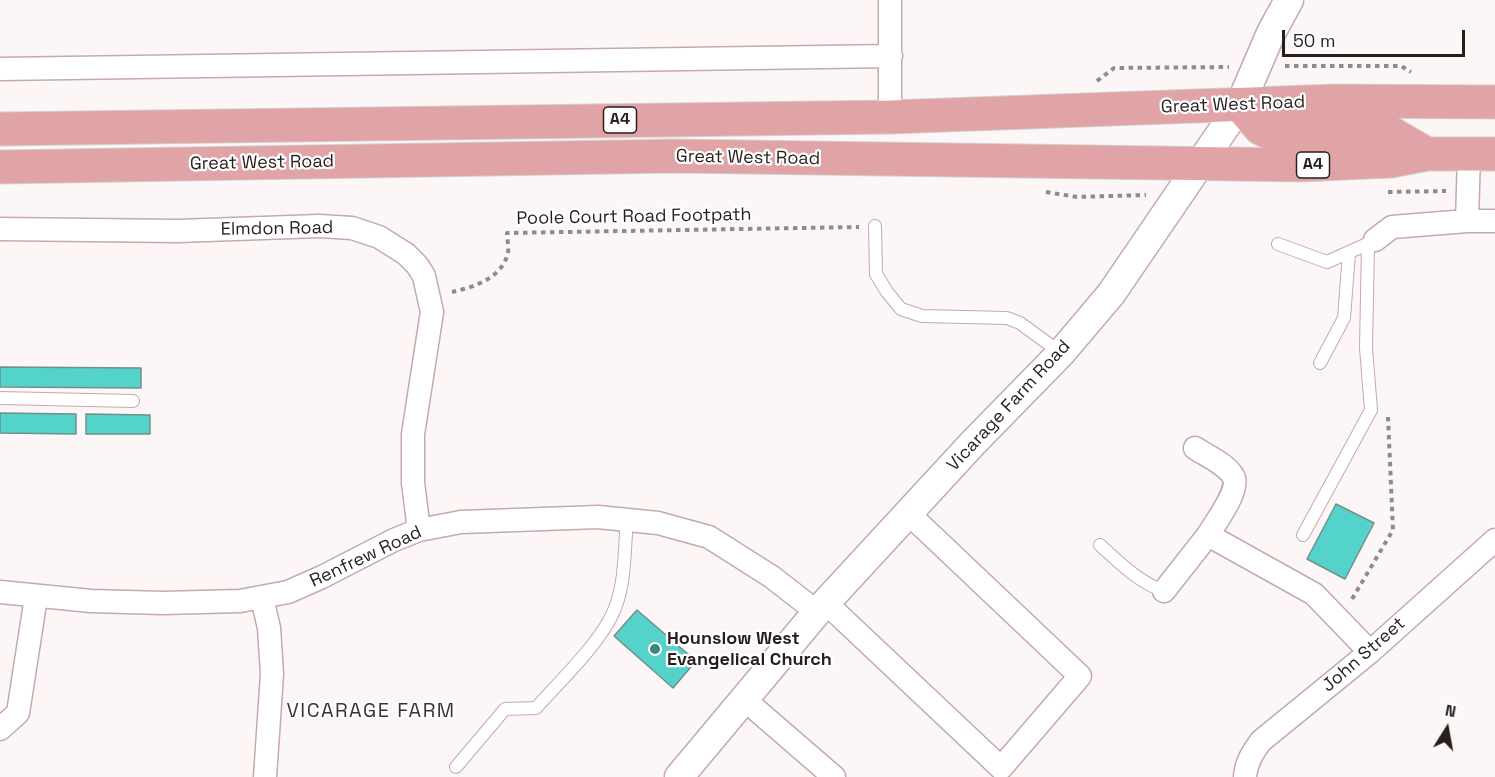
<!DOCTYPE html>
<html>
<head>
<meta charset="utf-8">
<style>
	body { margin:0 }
	#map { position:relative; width:1495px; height:777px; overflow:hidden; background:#fdf6f7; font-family:"Space Grotesk",sans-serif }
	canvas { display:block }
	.north { position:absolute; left:1417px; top:699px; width:60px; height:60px; -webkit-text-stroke:4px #fff; paint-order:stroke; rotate:11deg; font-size:16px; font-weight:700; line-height:24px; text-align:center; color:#281e1e }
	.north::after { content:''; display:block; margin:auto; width:21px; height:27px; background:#281e1e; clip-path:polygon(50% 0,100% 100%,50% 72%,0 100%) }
	.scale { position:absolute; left:1282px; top:30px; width:183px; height:27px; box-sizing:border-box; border:3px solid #281e1e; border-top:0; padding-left:8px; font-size:18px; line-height:21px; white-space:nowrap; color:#281e1e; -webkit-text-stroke:4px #fff; paint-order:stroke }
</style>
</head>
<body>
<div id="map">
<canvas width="1495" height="777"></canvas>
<div class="north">N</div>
<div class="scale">50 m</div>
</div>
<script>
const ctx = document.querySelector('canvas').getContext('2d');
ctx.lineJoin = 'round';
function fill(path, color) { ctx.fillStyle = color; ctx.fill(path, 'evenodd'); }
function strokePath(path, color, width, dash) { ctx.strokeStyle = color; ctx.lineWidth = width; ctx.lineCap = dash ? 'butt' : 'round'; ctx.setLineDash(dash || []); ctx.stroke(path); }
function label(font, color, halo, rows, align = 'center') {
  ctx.font = font + ' "Space Grotesk",sans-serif'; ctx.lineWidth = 4.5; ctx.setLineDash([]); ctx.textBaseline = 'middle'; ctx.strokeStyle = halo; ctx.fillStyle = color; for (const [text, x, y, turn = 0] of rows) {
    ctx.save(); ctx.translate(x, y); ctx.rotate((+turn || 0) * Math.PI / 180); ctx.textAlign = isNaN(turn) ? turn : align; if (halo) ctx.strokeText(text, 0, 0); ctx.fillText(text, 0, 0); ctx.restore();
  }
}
const building = new Path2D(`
	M0 367 141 368V388L0 387Z
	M0 413 76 414V434L0 433Z
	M86 414 150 415V434H86Z
	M1336 504 1374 523 1345 579 1307 559Z
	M637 610 696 661 673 688 614 636Z`);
const path = new Path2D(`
	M1285 66H1401L1411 72
	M1097 81 1114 68 1229 67
	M1046 192 1077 197 1146 195
	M1388 192 1446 191
	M452 292C474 287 503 278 508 252 509 247 507 239 507 233L859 227
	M1352 599 1393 530 1388 417`);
const service = new Path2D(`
	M875 226 876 274 887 292 901 309 922 316 1007 318 1020 323 1061 353
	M1278 244 1327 262 1374 241
	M1320 363 1344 318 1349 253
	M0 398 133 401
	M1303 535 1371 410 1366 348 1368 244
	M1100 545C1120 563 1138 582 1164 591
	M456 767 505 709 536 708C559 682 598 645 612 615 626 587 624 551 627 520`);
const minor = new Path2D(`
	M0 69 891 56
	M890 117V0
	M1467 221 1469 154
	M0 229 178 231 319 226 352 228 379 237 406 254 417 265 424 276 432 312 413 434V483L419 530
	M1375 240 1392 227 1467 221H1495
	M1195 448C1207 456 1226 464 1233 476 1241 489 1215 523 1208 535L1314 594 1370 652
	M1164 591 1208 535
	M0 592 91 601 163 603 240 601 288 592 322 577 394 540 419 530 461 522 598 517 658 523 709 537 772 577 817 612
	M262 598 269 628 272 674 265 777
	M826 603 1001 768 1080 676 909 514
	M745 700 834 777
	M0 729 18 713 36 597
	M1245 777C1246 763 1252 753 1261 741L1370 652 1495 540`);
const tertiary = new Path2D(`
	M679 777 817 612 973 443 1061 353 1111 294 1240 105 1271 33 1289 0`);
const trunk = new Path2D(`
	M1240 105 1260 128 1272 134 1391 133 1427 154
	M0 129 890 117 1335 101 1495 102
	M0 167 676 156 1300 165 1391 161 1427 154H1495`);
const markers = [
	[655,649,6,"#3f8680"]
];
const shields = [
	[620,120,33],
	[1313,165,33]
];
const shieldNames = [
	["A4",620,120],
	["A4",1313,165]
];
const streetNames = [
	["Great West Road",1233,105,-2],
	["Great West Road",748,158,1],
	["Great West Road",262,163,-1],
	["Poole Court Road Footpath",634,217,-1],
	["Elmdon Road",277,229,-1],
	["Vicarage Farm Road",1009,406,-47],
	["Renfrew Road",366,557,-25],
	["John Street",1364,655,-41]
];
const poiNames = [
	["Hounslow West",667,639],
	["Evangelical Church",667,660]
];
const neighbourhoodNames = [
	["VICARAGE FARM",371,712]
];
fill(building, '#53d3ca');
strokePath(building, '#728f8c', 1.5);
strokePath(service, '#c6a9aa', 14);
strokePath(minor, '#c6a9aa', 25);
strokePath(tertiary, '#c6a9aa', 31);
strokePath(trunk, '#d4d2d2', 35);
strokePath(path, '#928a8a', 4, [4.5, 4.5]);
strokePath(service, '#fff', 12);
strokePath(minor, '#fff', 22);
strokePath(tertiary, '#fff', 28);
strokePath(trunk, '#e0a3a6', 33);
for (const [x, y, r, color] of markers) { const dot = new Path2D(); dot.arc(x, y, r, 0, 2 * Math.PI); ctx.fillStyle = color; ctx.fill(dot); strokePath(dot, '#fff', 2); }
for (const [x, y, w] of shields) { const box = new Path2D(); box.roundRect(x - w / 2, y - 13, w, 26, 4.5); ctx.fillStyle = '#fff'; ctx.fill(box); strokePath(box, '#281e1e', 1.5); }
label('bold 16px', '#281e1e', null, shieldNames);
label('18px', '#281e1e', '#fff', streetNames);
label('bold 18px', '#281e1e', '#fff', poiNames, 'left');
ctx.letterSpacing = '1.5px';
label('20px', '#452e2f', '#fff', neighbourhoodNames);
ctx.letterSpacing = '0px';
</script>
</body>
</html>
